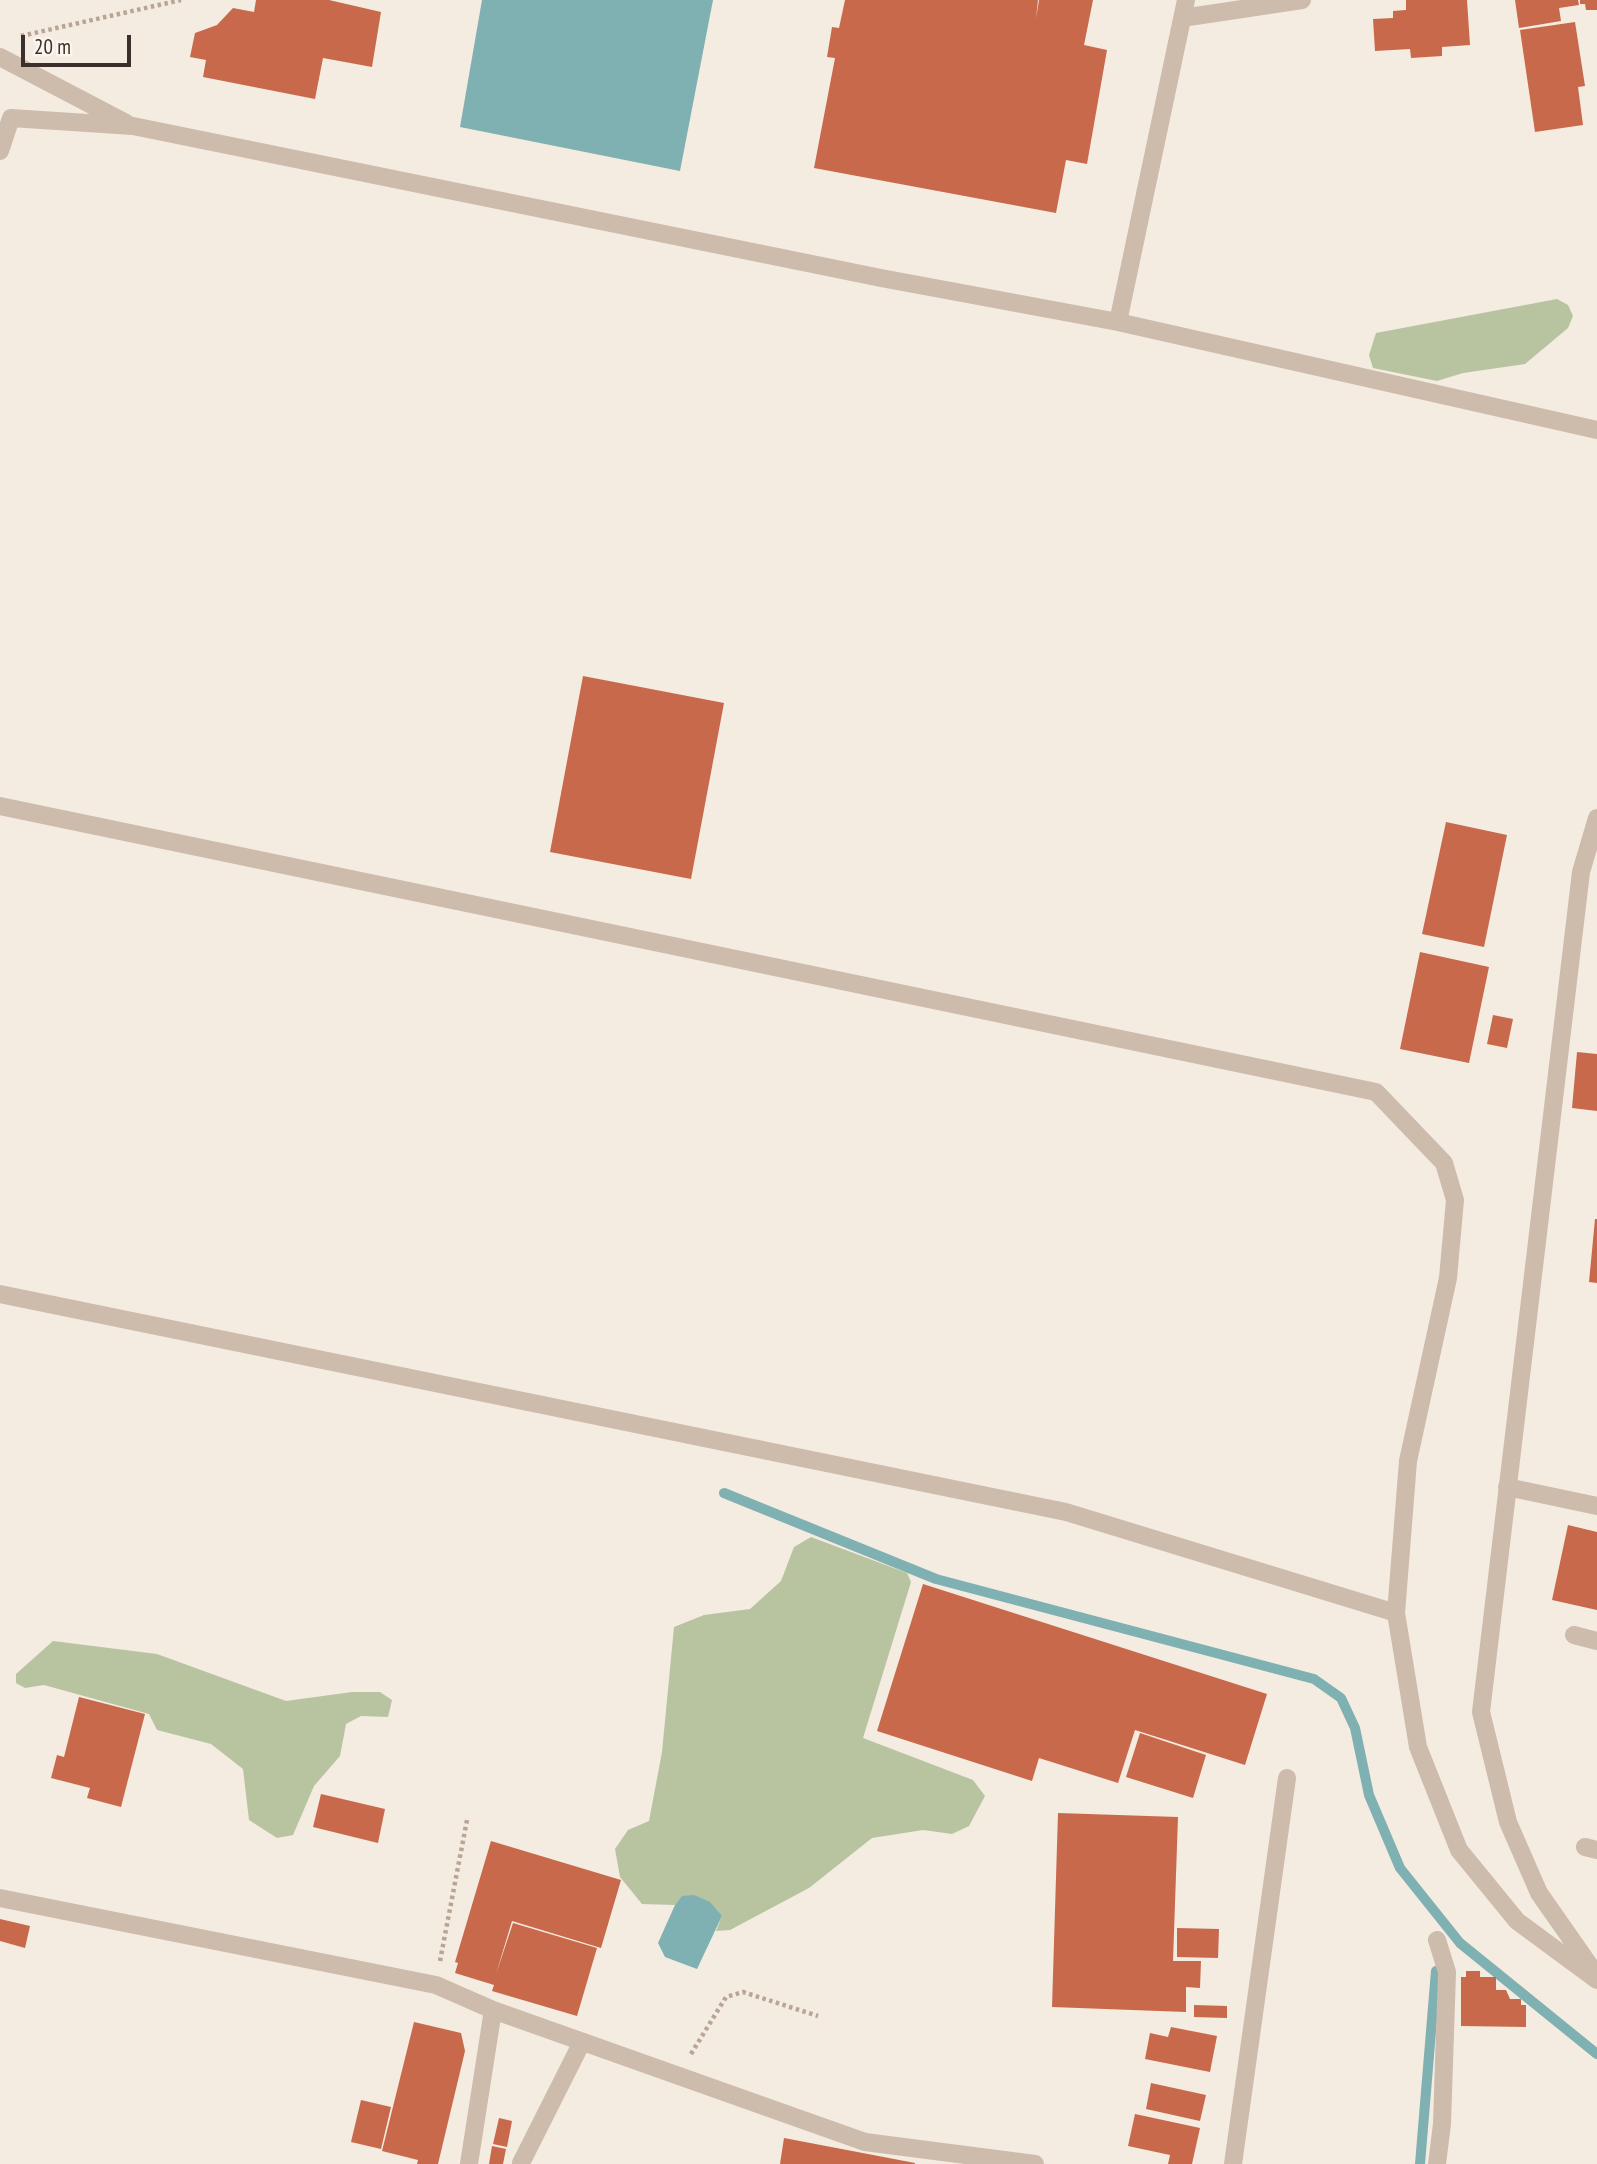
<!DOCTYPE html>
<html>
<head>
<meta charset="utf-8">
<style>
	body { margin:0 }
	#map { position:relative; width:1597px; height:2164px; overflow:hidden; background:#f4ebe1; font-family:"PT Sans Narrow",sans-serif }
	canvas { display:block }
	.scale { position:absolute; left:21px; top:35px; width:110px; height:32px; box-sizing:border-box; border:4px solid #3b302b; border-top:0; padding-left:9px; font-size:21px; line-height:24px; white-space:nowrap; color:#3b302b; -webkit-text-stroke:5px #fbf5ee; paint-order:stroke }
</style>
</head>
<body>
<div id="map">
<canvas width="1597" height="2164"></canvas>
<div class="scale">20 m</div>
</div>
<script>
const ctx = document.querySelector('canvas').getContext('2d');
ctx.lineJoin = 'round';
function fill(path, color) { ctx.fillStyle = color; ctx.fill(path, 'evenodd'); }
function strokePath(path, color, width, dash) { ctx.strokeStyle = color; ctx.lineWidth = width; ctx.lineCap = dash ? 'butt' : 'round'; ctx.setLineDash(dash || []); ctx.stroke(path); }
const green = new Path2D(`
	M1557 299 1568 305 1573 316 1568 328 1525 364 1463 373 1437 381 1373 368 1369 355 1376 333Z
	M811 1537 907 1573 911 1582 863 1738 973 1780 985 1796 969 1826 952 1834 923 1830 872 1838 809 1888 730 1930 716 1931 722 1916 683 1896 675 1905 642 1904 620 1877 615 1849 628 1830 649 1821 662 1752 674 1627 704 1615 750 1609 781 1581 794 1547Z
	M53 1641 157 1654 286 1701 352 1692H380L392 1700 388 1717 361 1716 346 1724 340 1756 314 1786 293 1835 277 1838 249 1820 243 1769 211 1744 157 1730 149 1714 44 1685 25 1688 16 1683V1674Z`);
const water = new Path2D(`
	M482 0H713L680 171 460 127Z
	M694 1895 710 1902 722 1916 697 1969 665 1957 658 1943 675 1905 682 1896Z`);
const stream = new Path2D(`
	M724 1493 936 1579 1314 1679 1341 1698 1355 1728 1369 1795 1400 1868 1460 1943 1597 2054
	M1420 2164 1436 1971`);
const building = new Path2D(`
	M256 0H329L381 12 372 67 323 58 315 99 203 77 206 60 190 57 195 33 217 25 233 8 254 12Z
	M845 0H1038L1036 19 1039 0H1093L1084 45 1107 50 1087 164 1066 160 1056 213 814 168 835 58 827 57 832 27 839 28Z
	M1406 0H1467L1470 45 1442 47V56L1411 58 1410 49 1375 51 1373 19 1393 18V11L1406 10Z
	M1515 0H1578L1579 5 1559 8 1561 21 1519 28Z
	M1580 0H1597V10H1586L1585 4H1580Z
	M1575 22 1585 86 1578 87 1583 125 1535 132 1520 30Z
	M583 676 724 703 691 879 550 852Z
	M1446 822 1507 835 1484 947 1422 934Z
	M1420 952 1489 967 1469 1063 1400 1049Z
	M1493 1015 1513 1019 1507 1048 1487 1044Z
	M1577 1052 1597 1054V1111L1572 1108Z
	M1595 1219H1597V1283L1589 1282Z
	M1568 1525 1597 1532V1610L1552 1600Z
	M923 1584 1267 1694 1245 1765 1135 1730 1118 1783 1039 1758 1032 1781 877 1731Z
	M79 1697 145 1714 121 1807 87 1798 90 1788 51 1778 57 1755 64 1757Z
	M1140 1733 1206 1755 1193 1798 1126 1777Z
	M321 1794 385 1809 378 1843 313 1827Z
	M1058 1813 1178 1817 1173 1961H1201L1200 1988 1186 1987V2012L1052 2007Z
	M491 1841 621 1880 601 1948 512 1921 496 1974 513 1923 597 1948 577 2016 492 1991 494 1985 455 1973 458 1963 455 1962Z
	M0 1919 30 1926 25 1948 0 1941Z
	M1177 1928 1219 1929 1218 1958 1177 1957Z
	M1466 1971H1480V1977H1496V1990H1506L1510 1999H1521V2005H1526V2027L1461 2026V1977H1466Z
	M1194 2005 1227 2006V2018L1194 2017Z
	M414 2022 461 2033 465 2051 438 2164H417L418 2160 382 2151Z
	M1171 2027 1217 2036 1210 2072 1145 2059 1150 2033 1168 2037Z
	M1151 2083 1206 2095 1200 2121 1146 2109Z
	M361 2100 391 2107 381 2149 351 2142Z
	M1135 2114 1200 2128 1192 2164H1168L1170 2155 1128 2146Z
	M499 2118 512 2121 507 2147 493 2144Z
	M784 2138 915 2163V2164H780Z
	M492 2146 506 2149 503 2164H489Z`);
const path = new Path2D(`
	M21 36 181 0
	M440 1961 467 1820
	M691 2054 726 1997 743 1992 818 2016`);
const minor = new Path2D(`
	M1182 18 1302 0
	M0 57 126 123
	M0 151 11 118 133 126 881 278 1118 322 1597 430
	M1118 322 1186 0
	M0 806 1376 1092 1444 1163 1455 1200 1448 1278 1408 1461 1396 1613 1418 1747 1459 1850 1517 1921 1597 1980
	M0 1294 1066 1512 1396 1613
	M1507 1487 1597 1506
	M1574 1635 1597 1641
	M1585 1847 1597 1850
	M0 1898 436 1985 493 2010 865 2142 1035 2164
	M1595 1973 1539 1893 1508 1822 1481 1712 1581 872 1597 818
	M521 2163 582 2042
	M469 2164 493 2010
	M1233 2164 1287 1778
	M1437 2164 1442 2124 1447 1972 1437 1940`);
fill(green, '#b8c4a0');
fill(water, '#7fb0b2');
strokePath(stream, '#7fb0b2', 10);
fill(building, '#c8694b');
strokePath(path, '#b9a596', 4.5, [3.5, 3.5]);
strokePath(minor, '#cdbbac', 18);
</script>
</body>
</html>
